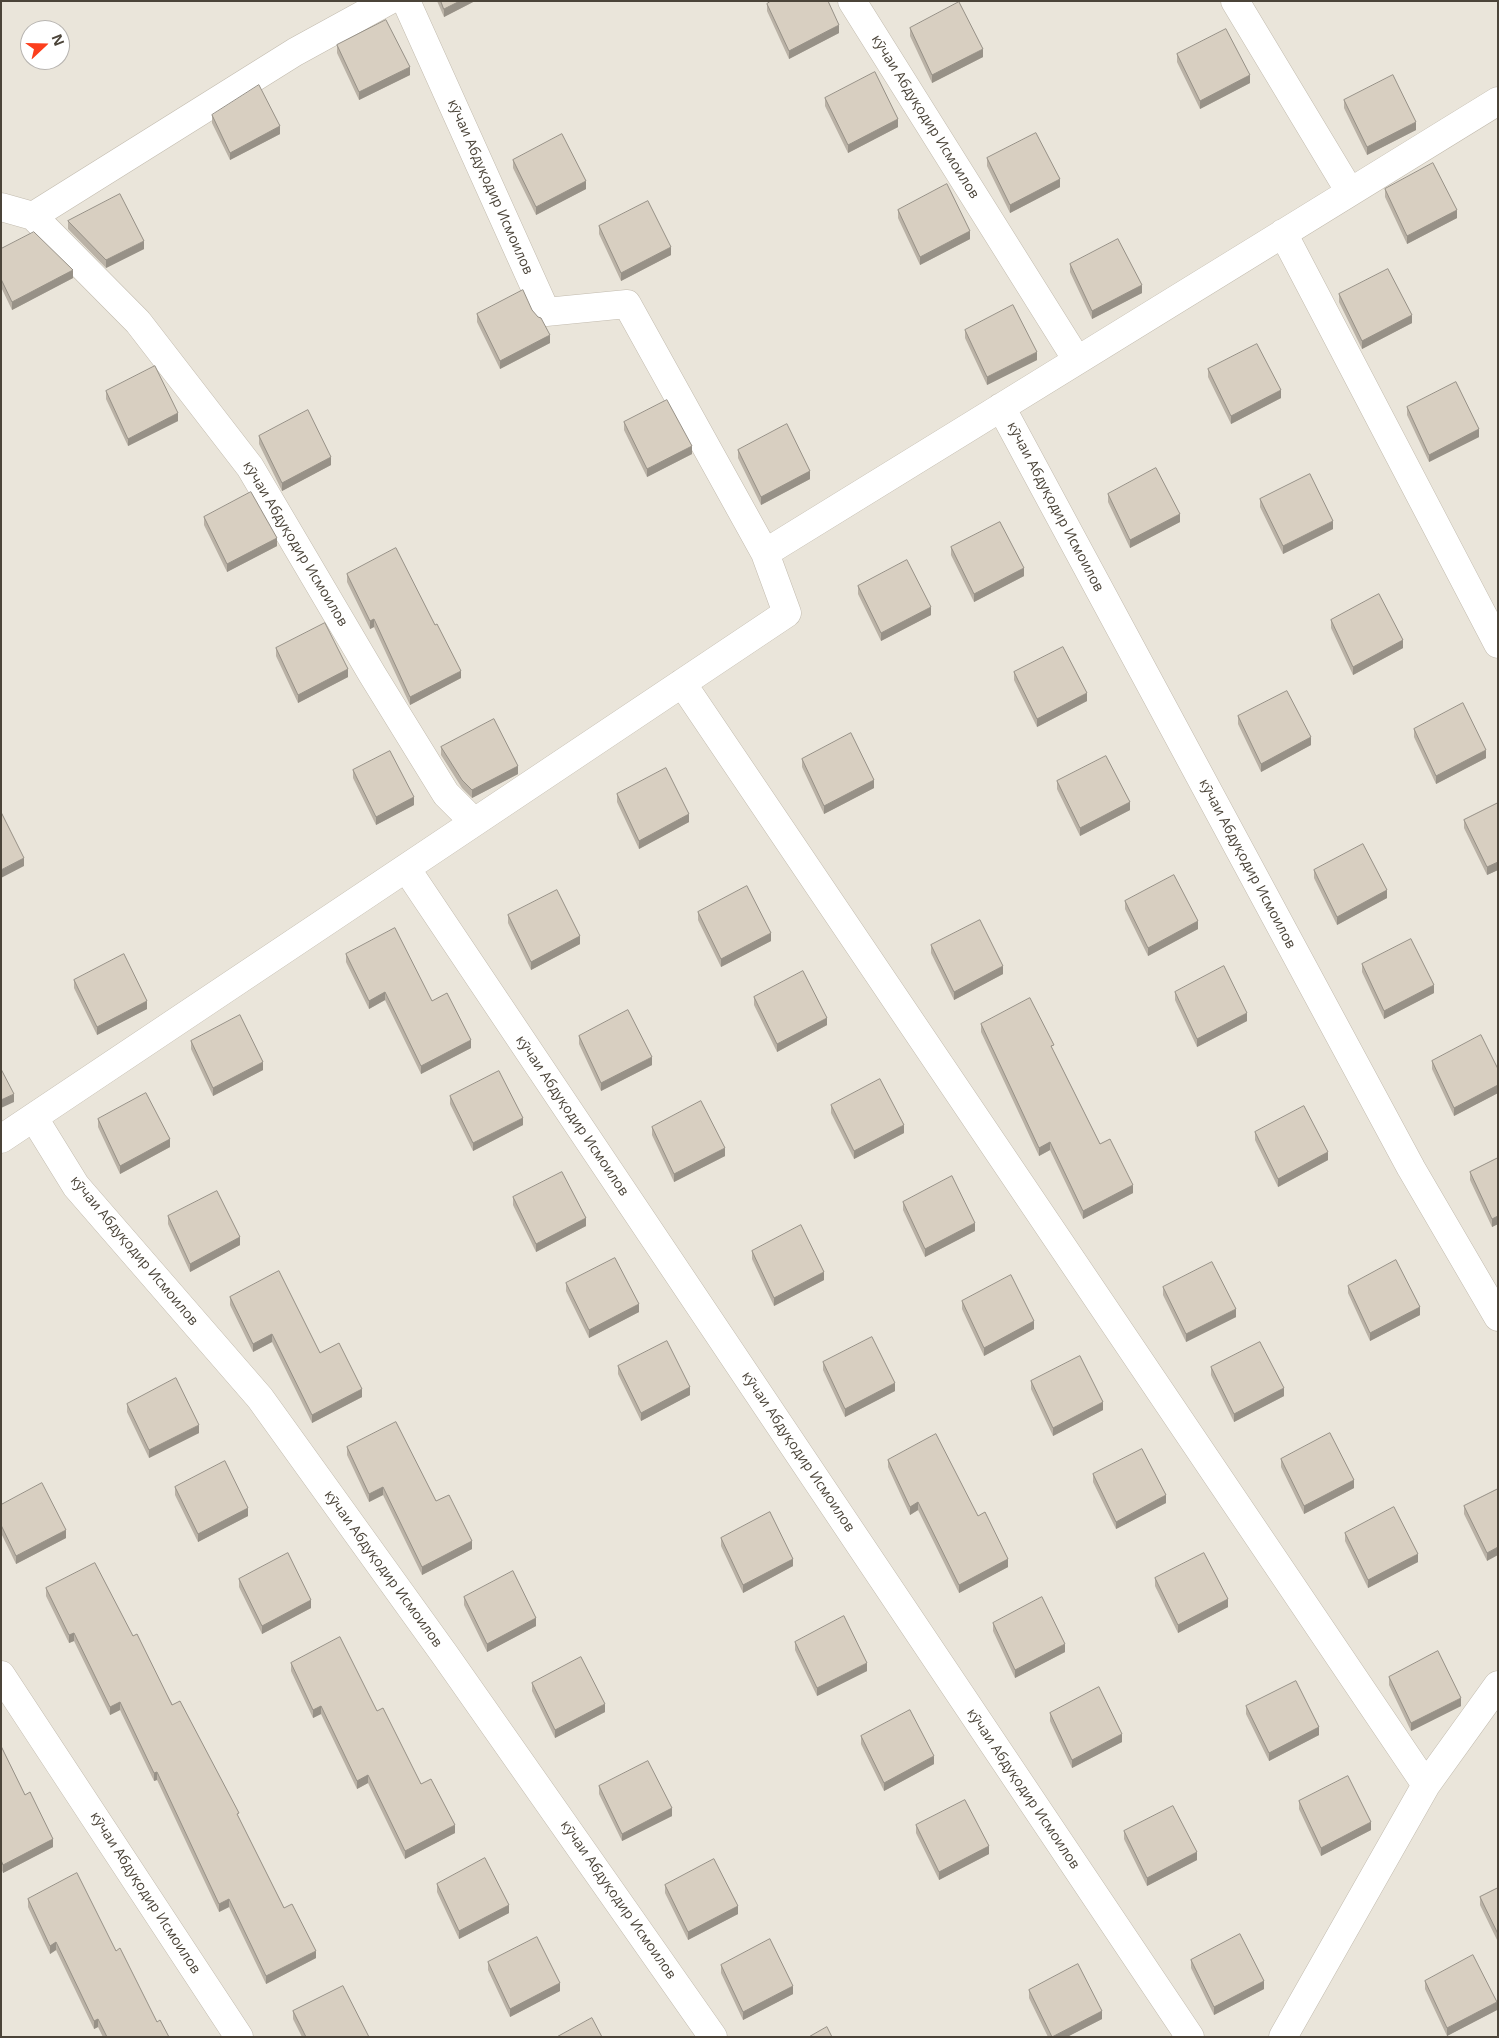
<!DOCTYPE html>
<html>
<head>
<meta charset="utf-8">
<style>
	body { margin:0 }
	#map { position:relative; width:1499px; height:2038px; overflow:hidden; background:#f6f3ec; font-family:"Open Sans",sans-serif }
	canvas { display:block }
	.frame { position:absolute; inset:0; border:2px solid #4b4439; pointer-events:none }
	.north { position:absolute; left:20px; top:20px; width:50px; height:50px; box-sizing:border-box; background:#fff; border:1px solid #b7b4b0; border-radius:50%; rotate:69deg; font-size:14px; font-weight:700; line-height:20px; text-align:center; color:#4b4439 }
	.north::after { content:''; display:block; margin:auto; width:18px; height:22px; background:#fc3f1d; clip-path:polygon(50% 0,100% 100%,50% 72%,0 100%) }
</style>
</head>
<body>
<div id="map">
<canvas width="1499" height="2038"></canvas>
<div class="frame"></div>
<div class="north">N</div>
</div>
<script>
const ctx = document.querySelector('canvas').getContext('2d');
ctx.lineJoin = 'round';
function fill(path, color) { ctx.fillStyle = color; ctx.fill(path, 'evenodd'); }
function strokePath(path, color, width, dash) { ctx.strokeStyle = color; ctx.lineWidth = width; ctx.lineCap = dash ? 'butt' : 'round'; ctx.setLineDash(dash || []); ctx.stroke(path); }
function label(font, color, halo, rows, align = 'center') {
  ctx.font = font + ' "Open Sans",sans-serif'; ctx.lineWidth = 4; ctx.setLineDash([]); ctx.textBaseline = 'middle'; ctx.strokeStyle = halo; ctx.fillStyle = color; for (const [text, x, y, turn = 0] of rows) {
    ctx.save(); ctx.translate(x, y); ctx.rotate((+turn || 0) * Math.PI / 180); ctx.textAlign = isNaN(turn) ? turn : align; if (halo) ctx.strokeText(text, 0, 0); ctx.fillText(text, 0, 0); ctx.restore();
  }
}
const residential = new Path2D(`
	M1 1H1498V2037H1ZM30 30H60V60H30Z`);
const minor = new Path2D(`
	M852 1 1077 360
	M1235 1 1350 192
	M1 207 33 216 295 52 388 1
	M33 216 138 322 250 467 372 674 446 794 474 822
	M1283 233 1498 644
	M1001 407 1411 1168 1498 1317
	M765 553 1498 101
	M682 683 1426 1785
	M406 868 1190 2037
	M34 1118 76 1186 260 1398 445 1655 713 2037
	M1 1139 787 613 765 553 627 304 546 312 406 1
	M1 1675 239 2037
	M1283 2037 1426 1785 1498 1685`);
const wall = new Path2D(`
	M437 1H475L444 17Z
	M767 4 839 33 789 59 767 11Z
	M910 28 983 57 932 83 910 36Z
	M337 45 410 75 359 100 337 53Z
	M1177 54 1250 83 1200 109 1177 62Z
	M825 98 898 127 848 153 825 106Z
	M1344 100 1416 130 1367 155 1344 108Z
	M212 115 280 134 230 160 212 123Z
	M987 158 1060 187 1010 213 987 166Z
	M513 160 586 189 536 215 513 168Z
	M1385 189 1457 218 1407 244 1385 197Z
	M898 210 970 239 920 265 898 218Z
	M68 221 144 249 106 268 68 229Z
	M599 226 671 255 621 281 599 234Z
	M1 249 73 278 12 310 1 287Z
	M1070 264 1142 293 1092 319 1070 272Z
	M1339 294 1412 323 1362 349 1339 302Z
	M532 310 550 343 500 369 477 322V314Z
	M965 330 1037 360 987 385 965 338Z
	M1208 369 1281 398 1231 424 1208 377Z
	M106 391 178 421 128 446 106 399Z
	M1407 407 1479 437 1429 462 1407 415Z
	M624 422 692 454 647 477 624 430Z
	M259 436 331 465 282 491 259 444Z
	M738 450 810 479 761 505 738 458Z
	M1108 494 1180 522 1130 548 1108 502Z
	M1260 499 1333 529 1283 554 1260 507Z
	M204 517 277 546 227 572 204 525Z
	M951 547 1024 576 974 602 951 555Z
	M347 574 461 678 410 705 374 627 370 629 347 582Z
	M858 586 931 615 881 641 858 594Z
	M1331 620 1403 648 1353 675 1331 628Z
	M276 648 348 677 298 703 276 656Z
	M1014 672 1087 701 1037 727 1014 680Z
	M1238 716 1311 745 1261 772 1238 724Z
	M1414 729 1486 758 1436 784 1414 737Z
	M441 747 518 774 472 798 462 788 441 755Z
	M802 759 874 788 824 814 802 767Z
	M353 770 414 805 376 825 353 778Z
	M1057 781 1130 810 1080 836 1057 789Z
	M617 794 689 822 639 849 617 802Z
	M1498 803V870L1487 875 1464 828V820Z
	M1314 870 1387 898 1337 925 1314 878Z
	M1125 901 1198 929 1148 956 1125 909Z
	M698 912 771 941 721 967 698 920Z
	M508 915 580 944 531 970 508 923Z
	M931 945 1003 974 954 1000 931 953Z
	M346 954 432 1001 471 1048 421 1074 385 1000 369 1009 346 962Z
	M1362 964 1434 993 1384 1019 1362 972Z
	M74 980 147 1009 97 1035 74 988Z
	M1175 992 1247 1021 1197 1047 1175 1000Z
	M754 997 827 1025 777 1052 754 1005Z
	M981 1024 1054 1052 1100 1144 1133 1193 1083 1219 1050 1150 1039 1156 981 1032Z
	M579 1036 652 1065 601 1091 579 1044Z
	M191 1041 263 1070 213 1096 191 1049Z
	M1432 1061 1498 1069V1093L1454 1116 1432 1069Z
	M450 1096 523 1125 473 1151 450 1104Z
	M831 1105 904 1133 854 1159 831 1113Z
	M98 1119 170 1147 120 1174 98 1127Z
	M652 1127 725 1156 674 1182 652 1135Z
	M1255 1132 1328 1160 1278 1187 1255 1140Z
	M1498 1158V1224L1492 1227 1470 1180V1172Z
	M513 1197 586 1226 536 1252 513 1205Z
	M903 1202 975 1231 925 1257 903 1210Z
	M168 1216 240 1245 190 1272 168 1224Z
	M752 1251 824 1280 774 1306 752 1259Z
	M566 1283 639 1312 589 1338 566 1291Z
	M1348 1286 1420 1315 1370 1341 1348 1293Z
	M1163 1287 1236 1317 1186 1342 1163 1295Z
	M230 1297 320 1353 362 1397 312 1423 272 1342 253 1352 230 1305Z
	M962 1301 1034 1329 984 1356 962 1309Z
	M823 1362 895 1391 845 1417 823 1370Z
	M618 1366 690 1395 641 1421 618 1374Z
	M1211 1367 1284 1396 1234 1422 1211 1375Z
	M1031 1381 1103 1410 1053 1436 1031 1389Z
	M127 1404 199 1433 149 1458 127 1412Z
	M347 1447 436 1501 472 1549 422 1575 383 1495 369 1502 347 1455Z
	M1281 1459 1354 1488 1304 1514 1281 1467Z
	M888 1460 978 1516 1008 1567 959 1593 918 1510 910 1515 888 1467Z
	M1093 1474 1166 1503 1116 1529 1093 1482Z
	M175 1487 248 1516 198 1542 175 1495Z
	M1498 1489 1487 1561 1464 1514V1506Z
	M1 1505 66 1538 16 1564 1 1533Z
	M1345 1533 1418 1562 1368 1588 1345 1541Z
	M721 1538 793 1566 743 1593 721 1546Z
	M1155 1578 1228 1607 1178 1633 1155 1586Z
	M239 1579 311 1608 262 1634 239 1587Z
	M46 1588 133 1636 239 1819 284 1908 316 1958 266 1984 229 1907 219 1912 157 1780 154 1781 120 1710 110 1715 74 1641 69 1643 46 1596Z
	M464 1597 536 1626 487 1652 464 1605Z
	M993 1623 1065 1652 1015 1678 993 1631Z
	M795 1642 867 1671 817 1696 795 1650Z
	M291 1663 377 1711 421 1784 455 1833 405 1859 368 1783 357 1789 321 1714 313 1718 291 1671Z
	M1389 1677 1461 1706 1411 1731 1389 1685Z
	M532 1683 605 1712 555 1738 532 1691Z
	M1246 1706 1319 1735 1269 1761 1246 1714Z
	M1050 1713 1122 1742 1072 1768 1050 1721Z
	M861 1736 934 1764 884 1791 861 1744Z
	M1 1746 25 1795 53 1847 3 1873 1 1868Z
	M599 1786 672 1816 622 1841 599 1794Z
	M1299 1801 1371 1830 1321 1856 1299 1809Z
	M916 1825 989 1854 939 1880 916 1833Z
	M1124 1831 1197 1860 1147 1886 1124 1839Z
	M437 1884 509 1913 459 1939 437 1892Z
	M665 1885 738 1914 688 1940 665 1893Z
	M1498 1888V1942L1480 1905V1897Z
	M28 1899 116 1951 157 2022 169 2037H103L98 2027 94 2029 56 1950 50 1954 28 1907Z
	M1191 1960 1264 1989 1214 2015 1191 1968Z
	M488 1962 560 1991 510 2017 488 1970Z
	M721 1965 793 1994 743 2020 721 1973Z
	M1425 1981 1497 2010 1447 2036 1425 1989Z
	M1029 1990 1102 2019 1067 2037H1048L1029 1998Z
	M293 2011 369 2037H302L293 2019Z`);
const shadedWall = new Path2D(`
	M460 1H475L444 17V9Z
	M839 25V33L789 59V51Z
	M983 49V57L932 83V75Z
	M410 67V75L359 100V92Z
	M1250 75V83L1200 109V101Z
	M898 119V127L848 153V145Z
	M1416 122V130L1367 155V147Z
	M280 126V134L230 160V153Z
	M1060 179V187L1010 213V205Z
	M586 181V189L536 215V207Z
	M1457 210V218L1407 244V236Z
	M970 231V239L920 265V257Z
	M144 241V249L106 268V260Z
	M671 247V255L621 281V273Z
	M73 270V278L12 310V302Z
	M1142 285V293L1092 319V311Z
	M1412 315V323L1362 349V341Z
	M550 335V343L500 369V361Z
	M1037 352V360L987 385V377Z
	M1281 390V398L1231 424V416Z
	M178 413V421L128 446V439Z
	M1479 429V437L1429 462V455Z
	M692 446V454L647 477V469Z
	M331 457V465L282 491V483Z
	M810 471V479L761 505V497Z
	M1180 514V522L1130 548V540Z
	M1333 521V529L1283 554V546Z
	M277 538V546L227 572V564Z
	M1024 568V576L974 602V594Z
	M931 607V615L881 641V633Z
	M374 619V627L370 629V621Z
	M1403 640V648L1353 675V667Z
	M348 669V677L298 703V695Z
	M461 671V678L410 705V697Z
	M1087 693V701L1037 727V719Z
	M1311 737V745L1261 772V764Z
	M1486 750V758L1436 784V776Z
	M518 766V774L472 798V790Z
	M874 780V788L824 814V806Z
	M414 797V805L376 825V817Z
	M1130 802V810L1080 836V828Z
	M689 814V822L639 849V841Z
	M24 858V866L1 878V870Z
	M1498 862V870L1487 875V867Z
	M1387 890V898L1337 925V917Z
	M1198 921V929L1148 956V948Z
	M771 933V941L721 967V959Z
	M580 936V944L531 970V962Z
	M1003 966V974L954 1000V992Z
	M1434 985V993L1384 1019V1011Z
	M385 992V1000L369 1009V1001Z
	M147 1001V1009L97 1035V1027Z
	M1247 1013V1021L1197 1047V1039Z
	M827 1018V1025L777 1052V1044Z
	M471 1040V1048L421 1074V1066Z
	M652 1057V1065L601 1091V1083Z
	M263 1062V1070L213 1096V1088Z
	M1498 1085V1093L1454 1116V1108Z
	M14 1094V1102L1 1108V1100Z
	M523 1118V1125L473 1151V1143Z
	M904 1125V1133L854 1159V1151Z
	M170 1139V1147L120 1174V1166Z
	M1050 1142V1150L1039 1156V1148Z
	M725 1148V1156L674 1182V1174Z
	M1328 1152V1160L1278 1187V1179Z
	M1133 1185V1193L1083 1219V1211Z
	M1498 1216V1224L1492 1227V1219Z
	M586 1218V1226L536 1252V1244Z
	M975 1223V1231L925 1257V1249Z
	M240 1237V1245L190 1272V1264Z
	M824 1272V1280L774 1306V1298Z
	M639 1304V1312L589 1338V1330Z
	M1420 1307V1315L1370 1341V1333Z
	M1236 1309V1317L1186 1342V1334Z
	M1034 1321V1329L984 1356V1348Z
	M272 1334V1342L253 1352V1344Z
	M895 1383V1391L845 1417V1409Z
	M690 1387V1395L641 1421V1413Z
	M1284 1388V1396L1234 1422V1414Z
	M362 1389V1397L312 1423V1415Z
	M1103 1402V1410L1053 1436V1428Z
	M199 1425V1433L149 1458V1450Z
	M1354 1480V1488L1304 1514V1506Z
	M383 1487V1495L369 1502V1494Z
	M1166 1495V1503L1116 1529V1522Z
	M918 1502V1510L910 1515V1507Z
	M248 1508V1516L198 1542V1534Z
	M66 1530V1538L16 1564V1556Z
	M472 1541V1549L422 1575V1567Z
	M1498 1547V1555L1487 1561V1553Z
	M1418 1554V1562L1368 1588V1580Z
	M793 1559V1566L743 1593V1585Z
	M1008 1559V1567L959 1593V1585Z
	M1228 1599V1607L1178 1633V1625Z
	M311 1600V1608L262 1634V1626Z
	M536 1618V1626L487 1652V1644Z
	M74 1633V1641L69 1643V1635Z
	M1065 1644V1652L1015 1678V1670Z
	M867 1663V1671L817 1696V1688Z
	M1461 1698V1706L1411 1731V1723Z
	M120 1702V1710L110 1715V1707Z
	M605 1704V1712L555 1738V1730Z
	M321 1706V1714L313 1718V1710Z
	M1319 1727V1735L1269 1761V1753Z
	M1122 1734V1742L1072 1768V1760Z
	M934 1756V1764L884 1791V1783Z
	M157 1772V1780L154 1781V1773Z
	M368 1775V1783L357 1789V1781Z
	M672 1808V1816L622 1841V1834Z
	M1371 1822V1830L1321 1856V1848Z
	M455 1825V1833L405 1859V1851Z
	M53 1839V1847L3 1873V1865Z
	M989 1846V1854L939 1880V1872Z
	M1197 1852V1860L1147 1886V1878Z
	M229 1899V1907L219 1912V1904Z
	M509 1905V1913L459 1939V1931Z
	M738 1906V1914L688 1940V1932Z
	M56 1942V1950L50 1954V1946Z
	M316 1951V1958L266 1984V1976Z
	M1264 1981V1989L1214 2015V2007Z
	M560 1983V1991L510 2017V2009Z
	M793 1986V1994L743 2020V2012Z
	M1497 2002V2010L1447 2036V2028Z
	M1102 2011V2019L1067 2037H1052Z
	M98 2019V2027L94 2029V2021Z`);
const building = new Path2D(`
	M441 1H460L444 9Z
	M771 1H828L839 25 789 51 767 4Z
	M959 2 983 49 932 75 910 28Z
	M386 20 410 67 359 92 337 45Z
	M1226 29 1250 75 1200 101 1177 54Z
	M875 72 898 119 848 145 825 98Z
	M1393 75 1416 122 1367 147 1344 100Z
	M259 85 280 126 230 153 212 115Z
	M1036 133 1060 179 1010 205 987 158Z
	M562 134 586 181 536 207 513 160Z
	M1433 163 1457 210 1407 236 1385 189Z
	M947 184 970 231 920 257 898 210Z
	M120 194 144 241 106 260 68 221Z
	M648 201 671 247 621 273 599 226Z
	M34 232 73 270 12 302 1 279V249Z
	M1118 239 1142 285 1092 311 1070 264Z
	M1388 269 1412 315 1362 341 1339 294Z
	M523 290 532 310 538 317 541 318 550 335 500 361 477 314Z
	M1013 305 1037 352 987 377 965 330Z
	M1257 344 1281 390 1231 416 1208 369Z
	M155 366 178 413 128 439 106 391Z
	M1456 382 1479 429 1429 455 1407 407Z
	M667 400 692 446 647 469 624 422Z
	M308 410 331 457 282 483 259 436Z
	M787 424 810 471 761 497 738 450Z
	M1156 468 1180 514 1130 540 1108 494Z
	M1310 474 1333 521 1283 546 1260 499Z
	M251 492 277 538 227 564 204 517Z
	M1000 522 1024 568 974 594 951 547Z
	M396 548 435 625 437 624 461 671 410 697 374 619 370 621 347 574Z
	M907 560 931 607 881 633 858 586Z
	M1379 594 1403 640 1353 667 1331 620Z
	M325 623 348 669 298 695 276 648Z
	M1063 647 1087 693 1037 719 1014 672Z
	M1287 691 1311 737 1261 764 1238 716Z
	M1463 703 1486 750 1436 776 1414 729Z
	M494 719 518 766 472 790 462 780 441 747Z
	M851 733 874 780 824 806 802 759Z
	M390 751 414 797 376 817 353 770Z
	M1106 756 1130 802 1080 828 1057 781Z
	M666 768 689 814 639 841 617 794Z
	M1498 803V862L1487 867 1464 820Z
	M1 812 24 858 1 870Z
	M1363 844 1387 890 1337 917 1314 870Z
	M1174 875 1198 921 1148 948 1125 901Z
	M747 886 771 933 721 959 698 912Z
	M557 890 580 936 531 962 508 915Z
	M980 920 1003 966 954 992 931 945Z
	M395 928 432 1001 447 993 471 1040 421 1066 385 992 369 1001 346 954Z
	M1411 939 1434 985 1384 1011 1362 964Z
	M124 954 147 1001 97 1027 74 980Z
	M1224 966 1247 1013 1197 1039 1175 992Z
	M803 971 827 1018 777 1044 754 997Z
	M1030 998 1054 1045 1051 1046 1100 1144 1110 1139 1133 1185 1083 1211 1050 1142 1039 1148 981 1024Z
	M628 1010 652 1057 601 1083 579 1036Z
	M240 1015 263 1062 213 1088 191 1041Z
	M1481 1035 1498 1069V1085L1454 1108 1432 1061Z
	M1 1069 14 1094 1 1100Z
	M499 1071 523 1118 473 1143 450 1096Z
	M880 1079 904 1125 854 1151 831 1105Z
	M146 1093 170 1139 120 1166 98 1119Z
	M701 1101 725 1148 674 1174 652 1127Z
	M1304 1106 1328 1152 1278 1179 1255 1132Z
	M1498 1158V1216L1492 1219 1470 1172Z
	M562 1172 586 1218 536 1244 513 1197Z
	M952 1176 975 1223 925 1249 903 1202Z
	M217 1191 240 1237 190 1264 168 1216Z
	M801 1225 824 1272 774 1298 752 1251Z
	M615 1258 639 1304 589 1330 566 1283Z
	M1396 1260 1420 1307 1370 1333 1348 1286Z
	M1212 1262 1236 1309 1186 1334 1163 1287Z
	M279 1271 320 1353 339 1343 362 1389 312 1415 272 1334 253 1344 230 1297Z
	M1011 1275 1034 1321 984 1348 962 1301Z
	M872 1337 895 1383 845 1409 823 1362Z
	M667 1341 690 1387 641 1413 618 1366Z
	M1260 1342 1284 1388 1234 1414 1211 1367Z
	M1080 1356 1103 1402 1053 1428 1031 1381Z
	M176 1378 199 1425 149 1450 127 1404Z
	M396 1422 436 1501 449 1495 472 1541 422 1567 383 1487 369 1494 347 1447Z
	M1330 1433 1354 1480 1304 1506 1281 1459Z
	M936 1434 978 1516 985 1512 1008 1559 959 1585 918 1502 910 1507 888 1460Z
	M1142 1449 1166 1495 1116 1522 1093 1474Z
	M225 1461 248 1508 198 1534 175 1487Z
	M42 1483 66 1530 16 1556 1 1525V1505Z
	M1498 1489V1547L1487 1553 1464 1506Z
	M1394 1507 1418 1554 1368 1580 1345 1533Z
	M770 1512 793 1559 743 1585 721 1538Z
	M288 1553 311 1600 262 1626 239 1579Z
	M1204 1553 1228 1599 1178 1625 1155 1578Z
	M95 1563 133 1636 137 1634 172 1705 180 1701 239 1813 237 1814 284 1908 292 1904 316 1951 266 1976 229 1899 219 1904 157 1772 154 1773 120 1702 110 1707 74 1633 69 1635 46 1588Z
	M513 1571 536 1618 487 1644 464 1597Z
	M1042 1597 1065 1644 1015 1670 993 1623Z
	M844 1616 867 1663 817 1688 795 1642Z
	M340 1637 377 1711 383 1708 421 1784 431 1779 455 1825 405 1851 368 1775 357 1781 321 1706 313 1710 291 1663Z
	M1438 1651 1461 1698 1411 1723 1389 1677Z
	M581 1657 605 1704 555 1730 532 1683Z
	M1296 1681 1319 1727 1269 1753 1246 1706Z
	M1099 1687 1122 1734 1072 1760 1050 1713Z
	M910 1710 934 1756 884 1783 861 1736Z
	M1 1746 25 1795 30 1792 53 1839 3 1865 1 1860Z
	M648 1761 672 1808 622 1834 599 1786Z
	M1348 1776 1371 1822 1321 1848 1299 1801Z
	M965 1800 989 1846 939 1872 916 1825Z
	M1173 1806 1197 1852 1147 1878 1124 1831Z
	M485 1858 509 1905 459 1931 437 1884Z
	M714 1859 738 1906 688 1932 665 1885Z
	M77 1873 116 1951 120 1948 157 2022 160 2020 169 2037H107L98 2019 94 2021 56 1942 50 1946 28 1899Z
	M1498 1888V1934L1480 1897Z
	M1240 1934 1264 1981 1214 2007 1191 1960Z
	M537 1937 560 1983 510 2009 488 1962Z
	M770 1939 793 1986 743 2012 721 1965Z
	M1473 1955 1497 2002 1447 2028 1425 1981Z
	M1078 1964 1102 2011 1052 2037 1029 1990Z
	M343 1986 369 2037H306L293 2011Z
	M592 2018 602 2037H557Z
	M827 2027 832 2037H809Z`);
const streetNames = [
	["кӯчаи Абдуқодир Исмоилов",925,117,58],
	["кӯчаи Абдуқодир Исмоилов",490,187,66],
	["кӯчаи Абдуқодир Исмоилов",1055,507,62],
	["кӯчаи Абдуқодир Исмоилов",295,544,59],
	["кӯчаи Абдуқодир Исмоилов",1247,864,62],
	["кӯчаи Абдуқодир Исмоилов",572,1116,56],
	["кӯчаи Абдуқодир Исмоилов",134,1251,50],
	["кӯчаи Абдуқодир Исмоилов",798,1452,56],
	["кӯчаи Абдуқодир Исмоилов",383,1569,54],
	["кӯчаи Абдуқодир Исмоилов",1023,1789,56],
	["кӯчаи Абдуқодир Исмоилов",145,1893,57],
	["кӯчаи Абдуқодир Исмоилов",618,1900,55]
];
fill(residential, '#eae5da');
strokePath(minor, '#c2bbae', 29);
strokePath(minor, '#fff', 28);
fill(wall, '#bab2a6');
fill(shadedWall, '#979187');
fill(building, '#d8cfc1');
strokePath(building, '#979187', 1);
label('14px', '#4b4439', '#fff', streetNames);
</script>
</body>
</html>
